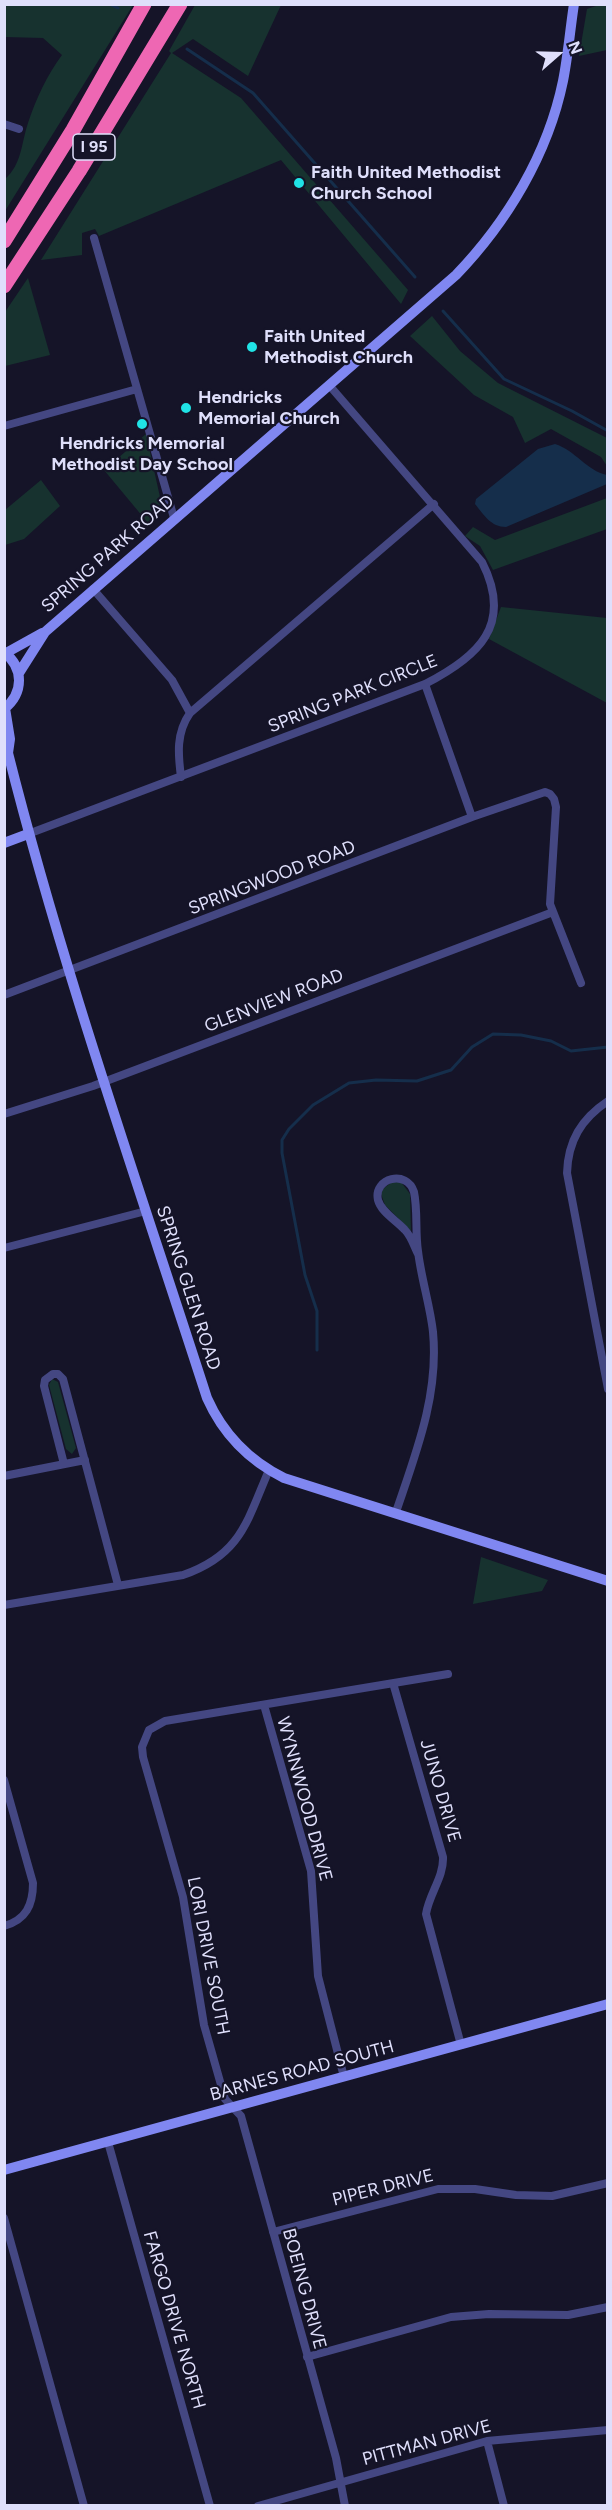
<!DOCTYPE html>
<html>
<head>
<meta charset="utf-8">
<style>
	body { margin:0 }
	#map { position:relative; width:612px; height:2510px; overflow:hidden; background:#151428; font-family:Figtree,sans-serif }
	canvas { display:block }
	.frame { position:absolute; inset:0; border:6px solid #dfdffb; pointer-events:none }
	.north { position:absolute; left:528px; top:24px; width:60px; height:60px; -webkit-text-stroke:4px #151428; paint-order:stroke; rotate:70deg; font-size:16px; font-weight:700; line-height:24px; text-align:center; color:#dfdffb }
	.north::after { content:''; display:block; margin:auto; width:21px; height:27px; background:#dfdffb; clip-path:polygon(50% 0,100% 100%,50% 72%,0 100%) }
</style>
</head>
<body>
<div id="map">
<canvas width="612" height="2510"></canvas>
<div class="frame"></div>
<div class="north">N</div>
</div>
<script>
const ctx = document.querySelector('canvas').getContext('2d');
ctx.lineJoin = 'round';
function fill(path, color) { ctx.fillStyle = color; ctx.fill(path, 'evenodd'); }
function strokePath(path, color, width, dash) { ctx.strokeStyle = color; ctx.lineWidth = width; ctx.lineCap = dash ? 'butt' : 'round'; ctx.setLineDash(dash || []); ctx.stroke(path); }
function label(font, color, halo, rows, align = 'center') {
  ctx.font = font + ' Figtree,sans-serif'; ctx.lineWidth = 4.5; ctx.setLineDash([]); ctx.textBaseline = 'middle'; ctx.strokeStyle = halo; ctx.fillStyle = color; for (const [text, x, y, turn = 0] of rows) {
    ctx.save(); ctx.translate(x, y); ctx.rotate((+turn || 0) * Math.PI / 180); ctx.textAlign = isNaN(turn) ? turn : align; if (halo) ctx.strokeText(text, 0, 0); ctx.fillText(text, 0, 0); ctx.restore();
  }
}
const green = new Path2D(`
	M5 4 133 5 5 211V179C22 164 21 144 28 123 36 99 47 75 62 55L43 38 5 37Z
	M602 4 607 5V50L579 56 587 9Z
	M195 5H281L248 76 193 39 172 53 241 98 408 290 401 304 281 160 99 236 95 229 82 233V255L41 260 171 53 169 51Z
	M28 278 50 355 5 366V312Z
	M432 316 460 351 498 383 607 438V466L601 457 551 429 525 443 513 417 474 395 410 336Z
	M146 434 162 506 148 523 104 470Z
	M41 480 60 506 24 539 5 545V510Z
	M607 498V529L493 570 480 546 465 536 473 527 495 540Z
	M501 607 607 618V703L489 639Z
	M392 1182H401L410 1194 411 1231 385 1205 381 1194 383 1189Z
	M52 1379 58 1382 76 1448 72 1454 66 1449 49 1385Z
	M481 1557 548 1580 542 1591 473 1604Z`);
const water = new Path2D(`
	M555 444C575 450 587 471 607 475V484L506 527C491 527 484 515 475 504L476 499 538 449Z`);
const stream = new Path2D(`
	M109 4 118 8
	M187 49 253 93 415 277
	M443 311 504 379 572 411 608 431
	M317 1350V1311L305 1275 282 1153V1140L289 1129 313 1105 349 1083 376 1080 417 1081 451 1070 472 1047 493 1034 521 1035 551 1041 571 1051 608 1047`);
const street = new Path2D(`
	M4 124 19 129
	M94 238 174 518
	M4 426 137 389
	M93 589 172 680 190 713
	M425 684 472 817
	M181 777C178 754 176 733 190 713L434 504
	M28 834 425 684C478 657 514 625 482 562L329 385
	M4 995 472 817 545 792 550 794 554 799 556 807 550 904 581 983
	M608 1101C581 1119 568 1141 567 1173L608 1389
	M4 1114 93 1086 553 912
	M4 1248 146 1211
	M64 1464 44 1386 45 1380 53 1374H58L63 1379 118 1585
	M4 1476 85 1460
	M396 1512C416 1453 439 1395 433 1332 430 1305 421 1278 418 1251 415 1232 418 1211 414 1192 407 1169 373 1178 378 1200 381 1212 397 1221 405 1230 411 1236 414 1246 418 1254
	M4 1605 183 1575C241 1555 247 1521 269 1470
	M393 1683 443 1857C444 1877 429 1894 426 1914L461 2045
	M264 1705 311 1871 318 1976 344 2077
	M4 1780 33 1883C33 1905 26 1920 4 1926
	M108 2142 210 2506
	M4 2218 84 2506
	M273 2232 438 2189H475L516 2195 552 2196 608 2183
	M307 2357 451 2317 489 2314 568 2315 608 2307
	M487 2441 504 2506
	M258 2506 487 2441 608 2430
	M345 2506 336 2458 241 2116 225 2099 204 2025 183 1897 143 1757 142 1747 149 1730 165 1721 448 1674`);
const secondary = new Path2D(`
	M4 652C24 668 24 693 4 709
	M6 653 42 633
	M19 673 45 632 456 275C507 222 548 154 563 81 568 56 570 30 574 4
	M5 708 10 739 8 753
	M4 747 8 753C63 971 138 1184 207 1398 223 1434 248 1460 284 1478L608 1581
	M4 843 28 834
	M4 2170 608 2004`);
const highway = new Path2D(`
	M4 241 73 130 144 4
	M4 286 79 171 180 4`);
const markers = [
	[299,183,6,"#20e3e6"],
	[252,347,6,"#20e3e6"],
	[186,408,6,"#20e3e6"],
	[142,424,6,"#20e3e6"]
];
const shields = [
	[94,147,42]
];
const shieldNames = [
	["I 95",94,147]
];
const poiNames = [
	["Faith United Methodist",311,173],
	["Church School",311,194],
	["Faith United",264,337],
	["Methodist Church",264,358],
	["Hendricks",198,398],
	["Memorial Church",198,419],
	["Hendricks Memorial",142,444,"center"],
	["Methodist Day School",142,465,"center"]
];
const streetNames = [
	["SPRING PARK ROAD",108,554,-41],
	["SPRING PARK CIRCLE",353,694,-22],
	["SPRINGWOOD ROAD",272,878,-21],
	["GLENVIEW ROAD",274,1001,-21],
	["SPRING GLEN ROAD",188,1288,72],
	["JUNO DRIVE",440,1791,74],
	["WYNNWOOD DRIVE",304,1799,75],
	["LORI DRIVE SOUTH",208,1956,79],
	["BARNES ROAD SOUTH",302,2071,-15],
	["PIPER DRIVE",383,2188,-14],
	["BOEING DRIVE",304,2289,75],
	["FARGO DRIVE NORTH",174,2320,74],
	["PITTMAN DRIVE",427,2443,-15]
];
fill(green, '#17322f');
fill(water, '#152e4b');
strokePath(stream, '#152e4b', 3);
strokePath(street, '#444782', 8);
strokePath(secondary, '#8087f1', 10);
strokePath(highway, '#ee67b3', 15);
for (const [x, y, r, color] of markers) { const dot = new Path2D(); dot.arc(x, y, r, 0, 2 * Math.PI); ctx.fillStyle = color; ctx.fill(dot); strokePath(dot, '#151428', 2); }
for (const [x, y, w] of shields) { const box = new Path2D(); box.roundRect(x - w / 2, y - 13, w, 26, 4.5); ctx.fillStyle = '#151428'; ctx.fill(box); strokePath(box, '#dfdffb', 1.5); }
label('bold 16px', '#dfdffb', null, shieldNames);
label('bold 18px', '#dfdffb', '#151428', poiNames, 'left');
label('18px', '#dfdffb', '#151428', streetNames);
</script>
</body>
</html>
